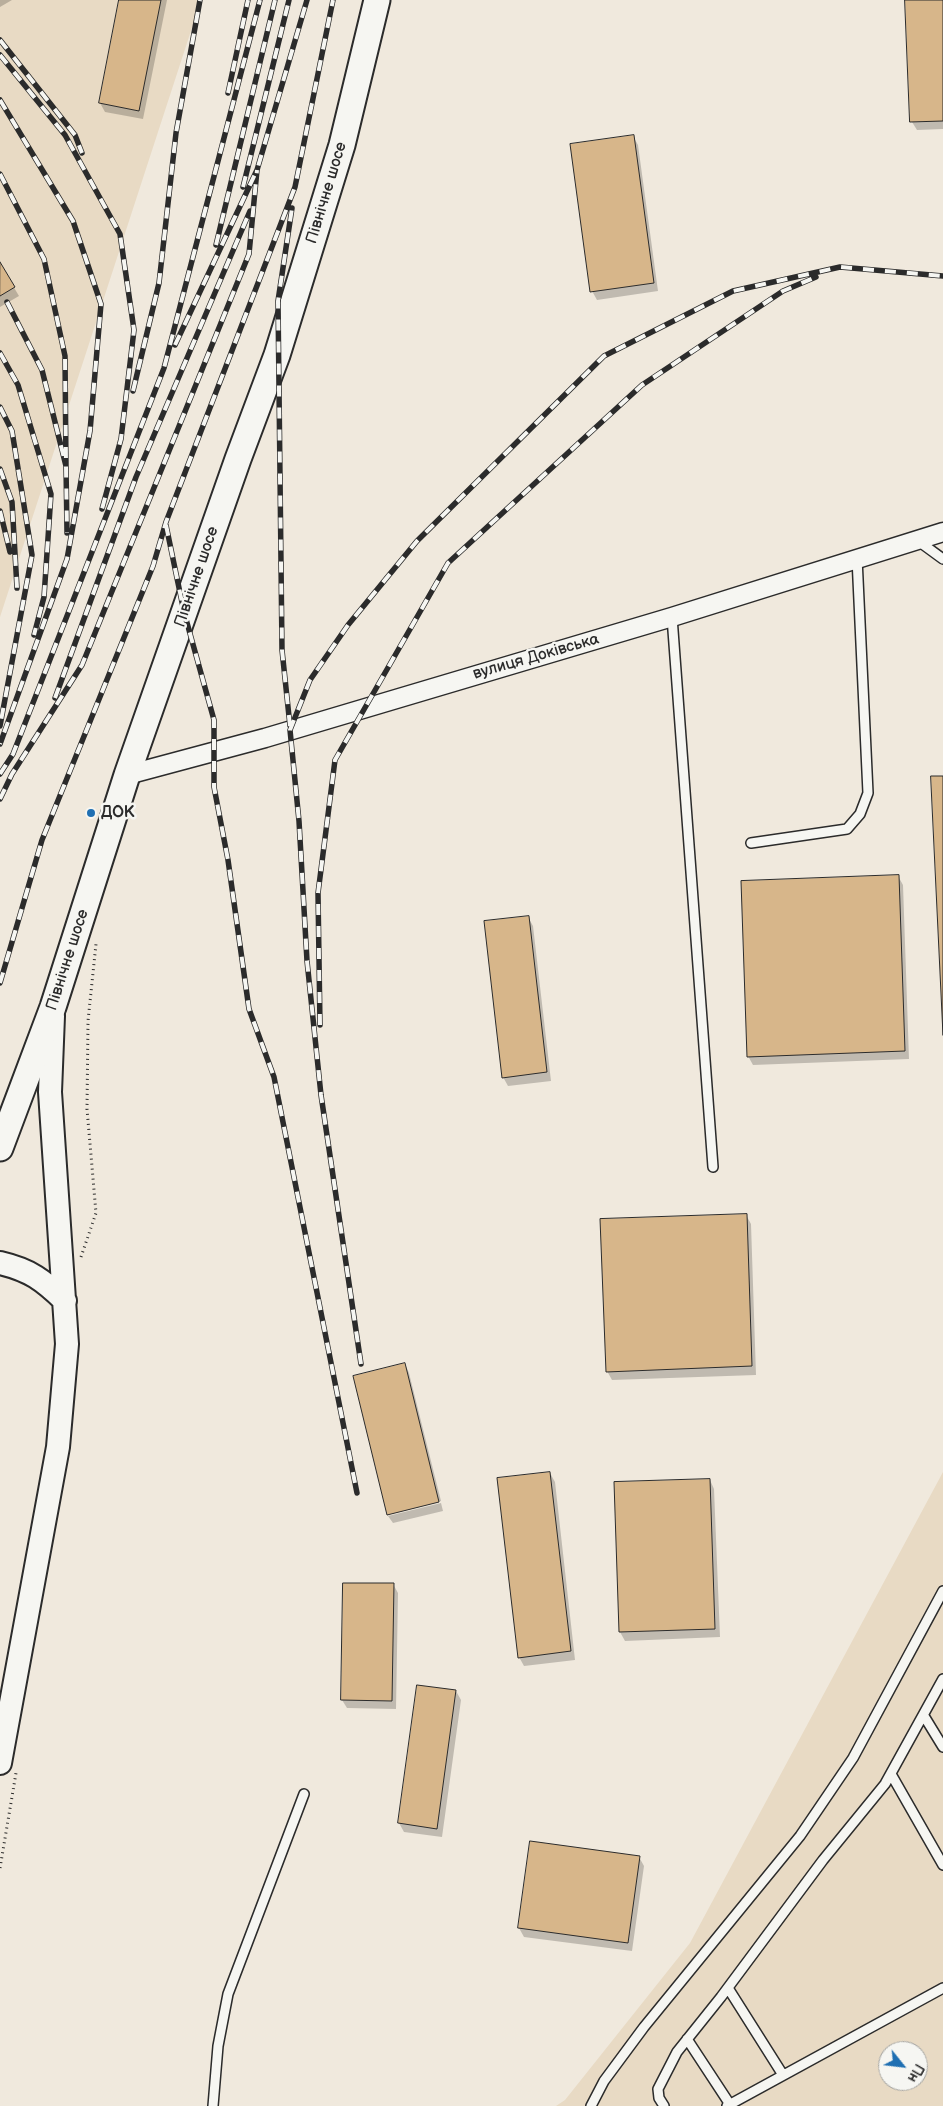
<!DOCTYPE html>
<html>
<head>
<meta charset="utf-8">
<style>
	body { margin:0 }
	#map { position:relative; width:943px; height:2106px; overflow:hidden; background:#f0e9dd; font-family:"Balsamiq Sans",sans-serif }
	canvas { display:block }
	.north { position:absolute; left:878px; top:2041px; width:50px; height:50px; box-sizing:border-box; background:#f6f6f2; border:1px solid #a5a5a2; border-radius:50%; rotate:119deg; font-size:14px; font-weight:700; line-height:20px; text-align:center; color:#2b2b2b }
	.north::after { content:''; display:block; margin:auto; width:18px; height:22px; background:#1f6fb2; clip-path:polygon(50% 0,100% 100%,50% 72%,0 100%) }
</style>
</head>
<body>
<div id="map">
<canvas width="943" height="2106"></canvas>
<div class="north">Пн</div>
</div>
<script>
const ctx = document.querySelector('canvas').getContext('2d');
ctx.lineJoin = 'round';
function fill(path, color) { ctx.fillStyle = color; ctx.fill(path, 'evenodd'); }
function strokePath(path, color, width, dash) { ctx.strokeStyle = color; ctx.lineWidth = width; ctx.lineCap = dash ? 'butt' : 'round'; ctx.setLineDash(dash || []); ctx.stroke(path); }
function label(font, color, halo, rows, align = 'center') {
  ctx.font = font + ' "Balsamiq Sans",sans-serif'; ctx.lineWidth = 5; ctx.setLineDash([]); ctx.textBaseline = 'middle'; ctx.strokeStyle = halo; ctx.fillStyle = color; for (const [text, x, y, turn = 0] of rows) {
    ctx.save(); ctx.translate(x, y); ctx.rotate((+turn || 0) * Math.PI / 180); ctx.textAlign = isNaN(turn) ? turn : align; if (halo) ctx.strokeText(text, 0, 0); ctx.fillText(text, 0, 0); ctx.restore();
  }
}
const built = new Path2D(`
	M0 0H201L0 617Z
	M943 1472V2106H556L565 2100 690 1943ZM888 2051H918V2081H888Z`);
const shadow = new Path2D(`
	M0 0H12L0 7Z
	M120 0H167L143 119 105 112 100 103Z
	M906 0H943V129L917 130 912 122Z
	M633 136 638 145 658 291 597 300 592 291Z
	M0 264 19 296 0 307Z
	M898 876 903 885 909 1059 753 1065 748 1056Z
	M528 917 533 926 551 1081 508 1086 503 1077Z
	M746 1215 751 1224 756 1375 612 1380 607 1371Z
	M405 1364 409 1373 441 1501 388 1514V1516L354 1377Z
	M550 1473 555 1482 575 1660 524 1666 519 1657Z
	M710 1480 714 1489 720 1637 625 1641 620 1632 616 1483Z
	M441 1503 443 1511 393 1523 388 1516Z
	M393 1584 398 1593 396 1709 347 1708 342 1700Z
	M456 1691 461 1700 442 1837 404 1832 399 1823Z
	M639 1857 644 1866 632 1951 524 1937 519 1928Z`);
const building = new Path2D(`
	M119 0H161L139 111 99 103Z
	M905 0H943V121L910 122Z
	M634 135 654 283 590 292 570 144Z
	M0 262 15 287 0 296Z
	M931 776H943V1035Z
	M899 875 905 1051 747 1057 741 881Z
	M529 916 547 1072 502 1078 484 921Z
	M747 1214 752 1366 606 1372 600 1219Z
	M405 1363 439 1502 387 1515 353 1376Z
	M550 1472 571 1651 518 1658 497 1478Z
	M710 1479 715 1629 619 1632 614 1482Z
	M343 1583H394L392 1701 341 1700Z
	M417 1685 456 1690 437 1829 398 1823Z
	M530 1841 640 1856 628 1943 518 1928Z`);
const path = new Path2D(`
	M81 1257 96 1213 87 1109 88 1021 96 944
	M0 1868 16 1773`);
const service = new Path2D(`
	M917 540 943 559
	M672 617 713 1167
	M751 843 847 829 860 814 868 793 857 558
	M924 1716 943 1747
	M891 1774 943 1865
	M728 1988 783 2075
	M687 2039 731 2106
	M213 2106 218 2046 228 1994 304 1794
	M591 2106 604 2081 644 2027 800 1836 853 1758 943 1591
	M664 2106 659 2098 658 2089 677 2052 721 1997 823 1860 885 1784 943 1679
	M727 2106 943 1988`);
const minor = new Path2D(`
	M127 775 265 738 672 617 943 532`);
const tertiary = new Path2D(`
	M0 1263C30 1270 43 1280 65 1301
	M0 1763 58 1447 67 1344 50 1092 53 1016`);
const secondary = new Path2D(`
	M0 1148 53 1007 127 775 238 459 277 355 342 145 377 0`);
const rail = new Path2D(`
	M0 40 75 135 82 153
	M0 55 65 135 120 234 134 330 121 439 102 509
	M228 93 248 0
	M0 100 73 221 101 304 90 431 67 559 0 744
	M0 174 44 259 65 356 66 466
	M243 187 289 0
	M216 245 275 0
	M7 302 42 370 66 466 67 533
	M175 345 257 170 307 0
	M0 353 18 385 51 494 44 597 34 635
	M133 391 159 283 176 133 200 0
	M0 407 12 431 32 555 0 726
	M0 469 12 502 17 588
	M0 511 10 552
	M166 525 184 612 214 720V787L228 860 249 1009 274 1077 357 1493
	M55 698 136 477 250 211
	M290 726 282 650 278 301 292 208
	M0 774 13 754 164 368 260 0
	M0 799 12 774 82 665 249 254 257 170
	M0 983 42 840 153 566 166 522 295 187 333 0
	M320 1025 318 893 335 760 448 563 642 385 783 291 816 277
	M361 1364 321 1095 307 961 299 821 290 730 310 680 348 625 417 541 604 356 733 291 840 267 943 276`);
const markers = [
	[91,813,5,"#1f6fb2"]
];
const streetNames = [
	["Північне шосе",327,193,-73],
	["Північне шосе",197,577,-71],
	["вулиця Доківська",536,657,-16],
	["Північне шосе",68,960,-72]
];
const poiNames = [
	["ДОК",101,813]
];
fill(built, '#e8dac4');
fill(shadow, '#0003');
fill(building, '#d7b68a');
strokePath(building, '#2b2b2b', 1);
strokePath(service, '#2b2b2b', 12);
strokePath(minor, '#2b2b2b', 21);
strokePath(tertiary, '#2b2b2b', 26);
strokePath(secondary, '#2b2b2b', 29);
strokePath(path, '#2b2b2b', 3, [1, 4]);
strokePath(service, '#f6f6f2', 9);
strokePath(minor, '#f6f6f2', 18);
strokePath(tertiary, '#f6f6f2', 22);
strokePath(secondary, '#f6f6f2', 25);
strokePath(rail, '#2b2b2b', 5.5);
strokePath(rail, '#f6f6f2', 4, [11]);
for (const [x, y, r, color] of markers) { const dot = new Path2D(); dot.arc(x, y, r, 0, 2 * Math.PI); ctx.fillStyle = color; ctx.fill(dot); strokePath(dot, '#f6f6f2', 2); }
label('16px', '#2b2b2b', '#f6f6f2', streetNames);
label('bold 16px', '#2b2b2b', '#f6f6f2', poiNames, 'left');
</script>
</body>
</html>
